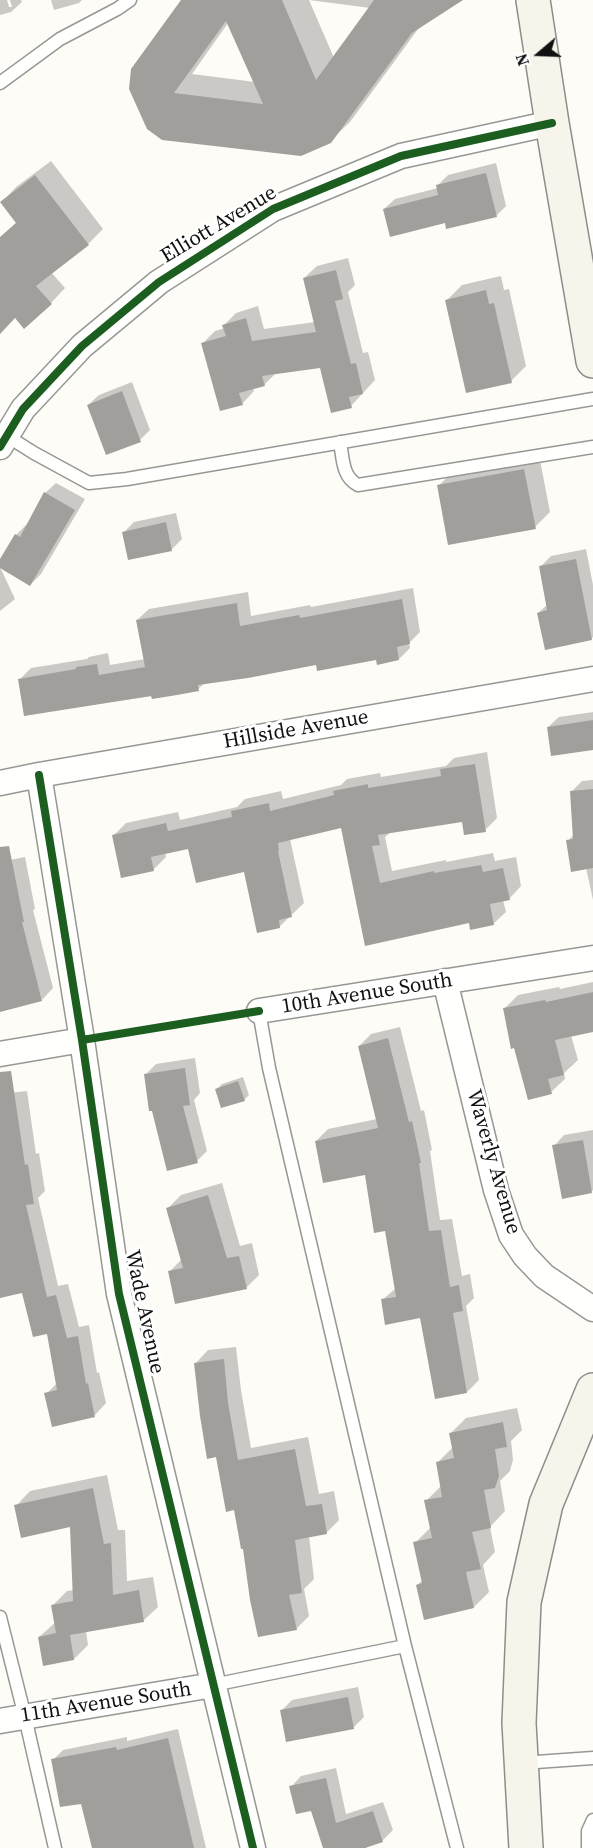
<!DOCTYPE html>
<html>
<head>
<meta charset="utf-8">
<style>
	body { margin:0 }
	#map { position:relative; width:593px; height:1848px; overflow:hidden; background:#fdfcf7; font-family:"Source Serif 4",serif }
	canvas { display:block }
	.north { position:absolute; left:509px; top:24px; width:60px; height:60px; -webkit-text-stroke:4px #fff; paint-order:stroke; rotate:251deg; font-size:16px; font-weight:700; line-height:24px; text-align:center; color:#111 }
	.north::after { content:''; display:block; margin:auto; width:21px; height:27px; background:#111; clip-path:polygon(50% 0,100% 100%,50% 72%,0 100%) }
</style>
</head>
<body>
<div id="map">
<canvas width="593" height="1848"></canvas>
<div class="north">N</div>
</div>
<script>
const ctx = document.querySelector('canvas').getContext('2d');
ctx.lineJoin = 'round';
function fill(path, color) { ctx.fillStyle = color; ctx.fill(path, 'evenodd'); }
function strokePath(path, color, width, dash) { ctx.strokeStyle = color; ctx.lineWidth = width; ctx.lineCap = dash ? 'butt' : 'round'; ctx.setLineDash(dash || []); ctx.stroke(path); }
function label(font, color, halo, rows, align = 'center') {
  ctx.font = font + ' "Source Serif 4",serif'; ctx.lineWidth = 6; ctx.setLineDash([]); ctx.textBaseline = 'middle'; ctx.strokeStyle = halo; ctx.fillStyle = color; for (const [text, x, y, turn = 0] of rows) {
    ctx.save(); ctx.translate(x, y); ctx.rotate((+turn || 0) * Math.PI / 180); ctx.textAlign = isNaN(turn) ? turn : align; if (halo) ctx.strokeText(text, 0, 0); ctx.fillText(text, 0, 0); ctx.restore();
  }
}
const shadow = new Path2D(`
	M0 0H7L9 7H12L10 0H21L22 2 11 12 0 15Z
	M51 0H82L79 3 54 10Z
	M183 0H455L421 25 350 122 330 141 162 139ZM309 0 370 8 334 58ZM228 23 255 82 192 74Z
	M51 161 103 229 88 244 51 272 65 288 51 303 15 317 0 334V238L17 222 2 202 16 187Z
	M496 163 506 206 496 216 446 221 384 209 395 199 438 188V185L448 175Z
	M348 258 355 285 348 292 363 353 368 352 375 380 351 406 321 367 276 373 264 385 253 388 254 391 242 404 203 343 215 331 225 328 224 325 236 313 258 306 264 329 315 322 304 278 317 266Z
	M501 276 504 290 509 289 526 366 511 381 447 300 462 285Z
	M132 382 150 430 140 440 88 405 99 395Z
	M539 455 550 512 535 527 438 486 454 471Z
	M56 483 85 499 41 574 30 585 0 567V562L16 535 26 525H28L45 493Z
	M176 513 182 539 171 550 124 532 134 522Z
	M586 549 593 585V637L591 639 538 613 548 604 540 567 551 556Z
	M0 567 15 599 0 611Z
	M413 588 420 632 409 643 410 648 399 659 377 658 317 663 205 683 198 689 25 715 20 679 31 668 87 659 89 657 108 653 110 665 145 659 137 620 149 609 248 592 251 616 310 605 311 607Z
	M593 712V749L548 727 559 717Z
	M487 752 497 818 485 830 463 820 391 832 385 837 392 871 446 860V862L493 853 495 861 516 857 521 886 509 899 503 900 506 912 493 924 470 922 366 944 342 826 290 839 304 903 279 927 245 870 189 847 165 853 166 857 153 870 114 835 126 823 178 812 180 820 237 807 245 799 281 791 283 799 341 785 347 779 380 773 381 777 446 766 454 758Z
	M593 780V900L586 868 568 841 574 834 572 791 582 781Z
	M25 857 35 909 33 910 53 988 42 1000 0 862Z
	M593 982V1031L571 1035 578 1060 564 1073 565 1079 551 1092 504 1009 518 995 559 987 560 989Z
	M400 1027 421 1111 424 1110 432 1150 430 1151 440 1220 452 1219 462 1276 470 1274 474 1298 466 1306 479 1380 467 1392 422 1317 382 1300 396 1288 386 1229 366 1173 316 1141 328 1129 377 1119 359 1046 371 1034Z
	M195 1058 200 1093 194 1100 207 1151 197 1161 145 1075 156 1064Z
	M243 1077 249 1095 244 1100 217 1089 222 1084Z
	M27 1091 36 1154 39 1153 45 1191 38 1198 58 1286 68 1284 79 1327 89 1325 97 1373 99 1372 106 1403 95 1415 46 1394 57 1383 48 1332 23 1292 0 1297V1094Z
	M593 1130V1190L591 1192 554 1146 564 1135Z
	M222 1183 240 1246 252 1243 259 1275 246 1288 169 1272 182 1259 168 1208 181 1195Z
	M236 1347 241 1390 251 1448 308 1437 319 1494 334 1491 339 1520 326 1533 309 1536 314 1579 304 1589 309 1616 296 1629 245 1547 235 1509 217 1456 195 1364 208 1350Z
	M517 1408 522 1430 511 1441 513 1460 510 1471 500 1481 505 1511 490 1527 495 1552 483 1565 489 1592 474 1607 417 1585 423 1580 415 1543 430 1528 426 1501 442 1485 438 1462 453 1447 451 1433 466 1418Z
	M107 1475 118 1530H125L127 1581 153 1577 158 1607 143 1621 86 1631 88 1645 74 1659 39 1637 56 1622 53 1605 67 1591 74 1590 71 1525 16 1506 30 1491Z
	M358 1687 364 1717 354 1727 282 1710 292 1700Z
	M178 1729 206 1848H93L82 1802 53 1760 63 1750 127 1737V1741Z
	M336 1768 346 1814 383 1802 393 1830 382 1841 366 1846 367 1848H324L312 1809 291 1787 301 1776Z`);
const building = new Path2D(`
	M181 0H282L316 80 374 0H463L412 33 331 143 301 156 162 140 147 129 129 89 131 69ZM226 21 263 104 174 93Z
	M486 173 497 217 446 229 445 223 390 237 383 209 438 195 436 185Z
	M35 175 89 245 36 286 52 304 24 329 15 318 0 334V237L16 223 0 202Z
	M336 270 343 299 335 301 351 364 356 363 363 394 349 397 352 408 331 413 320 368 262 376 265 386 239 393 243 405 220 411 201 343 226 336 222 325 246 318 252 341 316 332 303 278Z
	M486 290 489 304 494 303 512 383 466 393 445 300Z
	M122 391 141 442 106 455 87 405Z
	M524 469 536 529 448 545 437 485Z
	M44 492 75 510 30 586 0 568V559L15 534 20 537Z
	M166 522 172 551 128 560 122 532Z
	M576 559 592 640 545 650 537 613 547 610 539 566Z
	M402 599 410 644 397 647 399 660 377 665 376 660 317 671 316 665 248 678 198 685 199 691 177 695 152 699 151 696 24 716 18 679 76 669V667L97 664 99 675 145 667 136 620 237 603 240 626 299 615 300 618Z
	M593 720V750L551 756 547 727Z
	M475 764 486 832 464 835 462 822 378 835 380 845 372 846 380 883 434 871V873L481 865 483 872 503 868 510 900 490 904 494 925 470 930 469 923 365 946 341 828 278 843 279 851H278L292 917 279 920 280 928 257 933 244 872 196 883 188 849 151 857 154 871 121 878 112 835 166 823 168 831 232 817 231 811 269 803 270 811 334 795 333 791 368 784V788L441 776 440 769Z
	M593 789V868L571 872 566 840 573 839 570 791Z
	M9 846 24 922H22L42 1001 0 1012V847Z
	M593 992V1032L555 1040 564 1075 548 1079 552 1094 528 1100 514 1048 511 1049 503 1008 545 1000 546 1002Z
	M388 1038 409 1122 412 1121 421 1163H419L429 1231 441 1230 450 1287 459 1285 463 1311 453 1313 467 1393 435 1399 420 1318 385 1325 381 1299 396 1297 385 1231 374 1233 365 1175 323 1183 315 1141 378 1128 358 1046Z
	M185 1068 190 1105 183 1106 198 1163 167 1171 152 1111H149L144 1074Z
	M11 1071 25 1165 28 1164 34 1204 26 1205 47 1297 56 1295 67 1338 78 1336 86 1384 88 1383 95 1417 52 1427 44 1393 57 1390 47 1334 33 1337 22 1293 0 1298V1072Z
	M238 1081 245 1101 221 1108 215 1089Z
	M583 1140 592 1193 562 1199 552 1145Z
	M208 1195 227 1258 239 1256 247 1289 175 1304 168 1271 183 1268 166 1208Z
	M224 1359 228 1403 238 1460 295 1449 306 1506 322 1504 327 1534 295 1540 302 1593 289 1595 297 1630 258 1637 250 1600 243 1549H241L234 1510 226 1512 216 1457 207 1459 200 1416 194 1363Z
	M503 1422 507 1447 495 1449 499 1476 495 1488 484 1490 491 1528 472 1532 481 1569 466 1572 474 1608 424 1620 416 1585 422 1583 413 1542 432 1538 424 1500 442 1497 436 1462 454 1458 449 1433Z
	M93 1488 104 1544 111 1543 113 1595 139 1590 144 1622 70 1635 74 1660 43 1666 38 1637 56 1633 51 1605 73 1601 70 1527 21 1538 14 1505Z
	M348 1697 354 1729 286 1742 280 1710Z
	M168 1738 194 1848H92L81 1804 60 1807 51 1759 116 1747 117 1750Z
	M326 1778 336 1823 373 1811 383 1842 365 1848H323L311 1811 296 1814 289 1786Z`);
const lane = new Path2D(`
	M0 83 60 39 117 9 130 0
	M7 436 34 453 89 483 127 479 593 399
	M340 442C343 458 342 477 358 485L593 447
	M259 1011 269 1068 405 1646 457 1848
	M0 1617 25 1717 55 1848
	M213 1685 405 1646
	M522 1763 593 1758
	M588 1848V1831L593 1820`);
const street = new Path2D(`
	M0 447 23 409 82 346 159 282 273 209 401 156 552 123
	M39 775 82 1040 119 1294 253 1848
	M0 783 39 775 593 679
	M445 981 496 1190 511 1235 525 1256 544 1276 593 1309
	M259 1011 593 958
	M0 1054 82 1040
	M0 1721 213 1685`);
const secondary = new Path2D(`
	M533 0 552 123 593 361
	M526 1848 519 1723 524 1602 546 1504 593 1390`);
const cycleway = new Path2D(`
	M0 447 23 409 82 346 159 282 273 209 401 156 552 123
	M39 775 82 1040 119 1294 253 1848
	M82 1040 259 1011`);
const streetNames = [
	["Elliott Avenue",219,225,-31],
	["Hillside Avenue",296,730,-10],
	["10th Avenue South",367,994,-9],
	["Waverly Avenue",493,1162,74],
	["Wade Avenue",144,1312,78],
	["11th Avenue South",106,1703,-9]
];
fill(shadow, '#0003');
fill(building, '#a19f9c');
strokePath(lane, '#979795', 15);
strokePath(street, '#979795', 27);
strokePath(secondary, '#8e8d8b', 36);
strokePath(lane, '#fffffe', 12);
strokePath(street, '#fffffe', 24);
strokePath(secondary, '#f6f4eb', 33);
strokePath(cycleway, '#1b5e20', 8);
label('21px', '#111', '#fff', streetNames);
</script>
</body>
</html>
